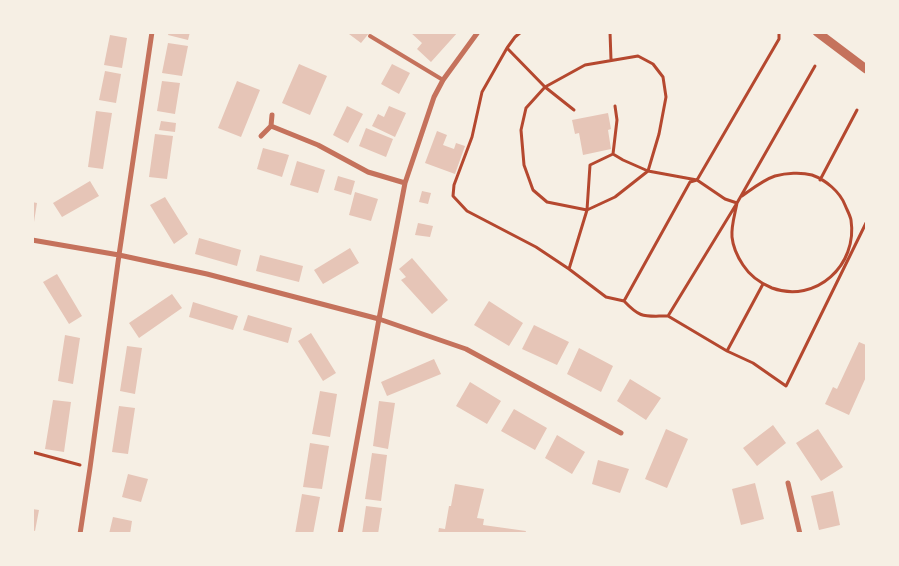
<!DOCTYPE html>
<html>
<head>
<meta charset="utf-8">
<style>
	body { margin:0 }
	#map { position:relative; width:899px; height:566px; overflow:hidden; background:#f6efe4; font-family:Inter,sans-serif }
	canvas { display:block }
	.frame { position:absolute; inset:0; border:34px solid #f6efe4; pointer-events:none }
</style>
</head>
<body>
<div id="map">
<canvas width="899" height="566"></canvas>
<div class="frame"></div>
</div>
<script>
const ctx = document.querySelector('canvas').getContext('2d');
ctx.lineJoin = 'round';
function fill(path, color) { ctx.fillStyle = color; ctx.fill(path, 'evenodd'); }
function strokePath(path, color, width, dash) { ctx.strokeStyle = color; ctx.lineWidth = width; ctx.lineCap = dash ? 'butt' : 'round'; ctx.setLineDash(dash || []); ctx.stroke(path); }
const building = new Path2D(`
	M169 32H190L188 40 168 35Z
	M350 32H370L361 43 349 34Z
	M410 32H458L431 62 417 49 422 43Z
	M110 35 127 38 122 68 104 65Z
	M168 43 188 46 182 76 162 73Z
	M299 64 327 76 310 115 282 103Z
	M392 64 410 73 399 94 381 84Z
	M105 71 121 74 116 103 99 100Z
	M162 81 180 83 175 114 157 111Z
	M237 81 260 90 241 137 218 128Z
	M347 106 363 114 348 143 333 135Z
	M389 106 406 113 395 137 372 126 378 114 384 117Z
	M96 111 112 113 103 169 88 167Z
	M608 113 611 129 608 130 611 149 583 155 579 133 575 134 572 120Z
	M161 121 176 123 175 132 159 130Z
	M366 128 393 139 386 157 359 146Z
	M437 131 447 135 443 145 454 149 456 143 465 146 455 174 425 163Z
	M155 134 173 136 167 179 149 177Z
	M263 148 289 155 282 177 257 169Z
	M297 161 325 170 318 193 290 185Z
	M338 176 355 181 351 195 334 190Z
	M90 181 99 196 62 217 53 203Z
	M422 191 431 193 428 204 419 202Z
	M355 192 378 199 371 221 349 215Z
	M165 197 188 234 174 244 150 205Z
	M32 202 37 203 34 222H32Z
	M418 223 433 226 430 237 415 235Z
	M199 238 241 250 237 266 195 254Z
	M350 248 359 263 323 284 314 270Z
	M260 255 303 266 299 282 256 271Z
	M412 258 448 300 432 314 401 280 406 277 399 269Z
	M57 274 82 316 69 324 43 282Z
	M172 294 182 308 139 338 129 323Z
	M489 301 523 323 509 346 474 325Z
	M193 302 238 316 233 330 189 317Z
	M248 315 292 328 288 343 243 330Z
	M534 325 569 342 557 365 522 349Z
	M311 333 336 373 323 381 298 341Z
	M65 335 80 338 73 384 58 381Z
	M859 342 866 345V377L849 415 825 404 833 387 837 389Z
	M127 346 142 348 135 394 120 391Z
	M579 348 613 366 601 392 567 374Z
	M434 359 441 374 387 396 381 382Z
	M630 379 661 398 646 420 617 401Z
	M470 382 501 401 487 424 456 406Z
	M320 391 337 394 330 437 312 434Z
	M53 400 71 402 64 452 45 449Z
	M379 401 395 403 388 449 373 446Z
	M119 406 135 408 128 454 112 452Z
	M514 409 547 428 535 450 501 431Z
	M773 425 786 443 757 466 743 448Z
	M666 429 688 439 667 488 645 479Z
	M818 429 843 467 821 481 796 443Z
	M557 435 585 452 572 474 545 458Z
	M310 443 329 446 322 489 303 487Z
	M372 453 387 455 381 501 365 499Z
	M598 460 629 469 620 493 592 484Z
	M128 474 148 479 141 502 122 497Z
	M755 483 764 519 741 525 732 489Z
	M455 484 484 489 477 518 484 519 483 525 526 531 525 534H438L439 528 445 529 449 506H451Z
	M833 491 840 525 819 530 811 496Z
	M302 494 320 497 313 534H295Z
	M366 506 382 508 378 534H362Z
	M32 509 39 510 35 531 32 530Z
	M113 517 132 521 130 534H109Z`);
const path = new Path2D(`
	M610 32 611 60
	M779 32V39L697 180 690 182 624 301 606 297 569 269 587 210 590 165 613 154 623 160 648 171 697 180 725 199 737 203 668 316 727 351 753 363 786 386 866 223
	M507 48 515 37 521 32
	M638 56 653 64 663 77 666 97 659 134 648 171 615 197 587 210 547 202 533 190 524 165 521 130 526 108 545 87 585 65Z
	M613 154 617 120 615 106
	M820 180 857 110
	M742 196C752 189 763 180 775 176 786 173 801 172 812 175 826 180 840 192 845 205 847 210 850 215 851 220 858 265 816 304 772 288 760 283 750 276 743 265 737 256 733 247 732 237 731 226 735 214 737 203L815 66
	M569 269 536 247 467 211 453 196 454 185 472 137 482 92 507 48 545 87 574 110
	M624 301C641 319 644 316 668 316
	M727 351 763 284
	M32 452 80 465`);
const service = new Path2D(`
	M370 36 443 80`);
const minor = new Path2D(`
	M271 126 318 145 368 172 405 183
	M261 136 271 126 272 115
	M32 240 119 255 207 274 379 319 466 349 621 433
	M788 483 800 534
	M80 534 90 468 119 255 152 32
	M340 534 379 319 405 183 434 97 443 80 478 32`);
const tertiary = new Path2D(`
	M817 32 866 69`);
fill(building, '#e6c5b7');
strokePath(path, '#b5482f', 3);
strokePath(service, '#c5725c', 4);
strokePath(minor, '#c5725c', 5);
strokePath(tertiary, '#c5725c', 9);
</script>
</body>
</html>
